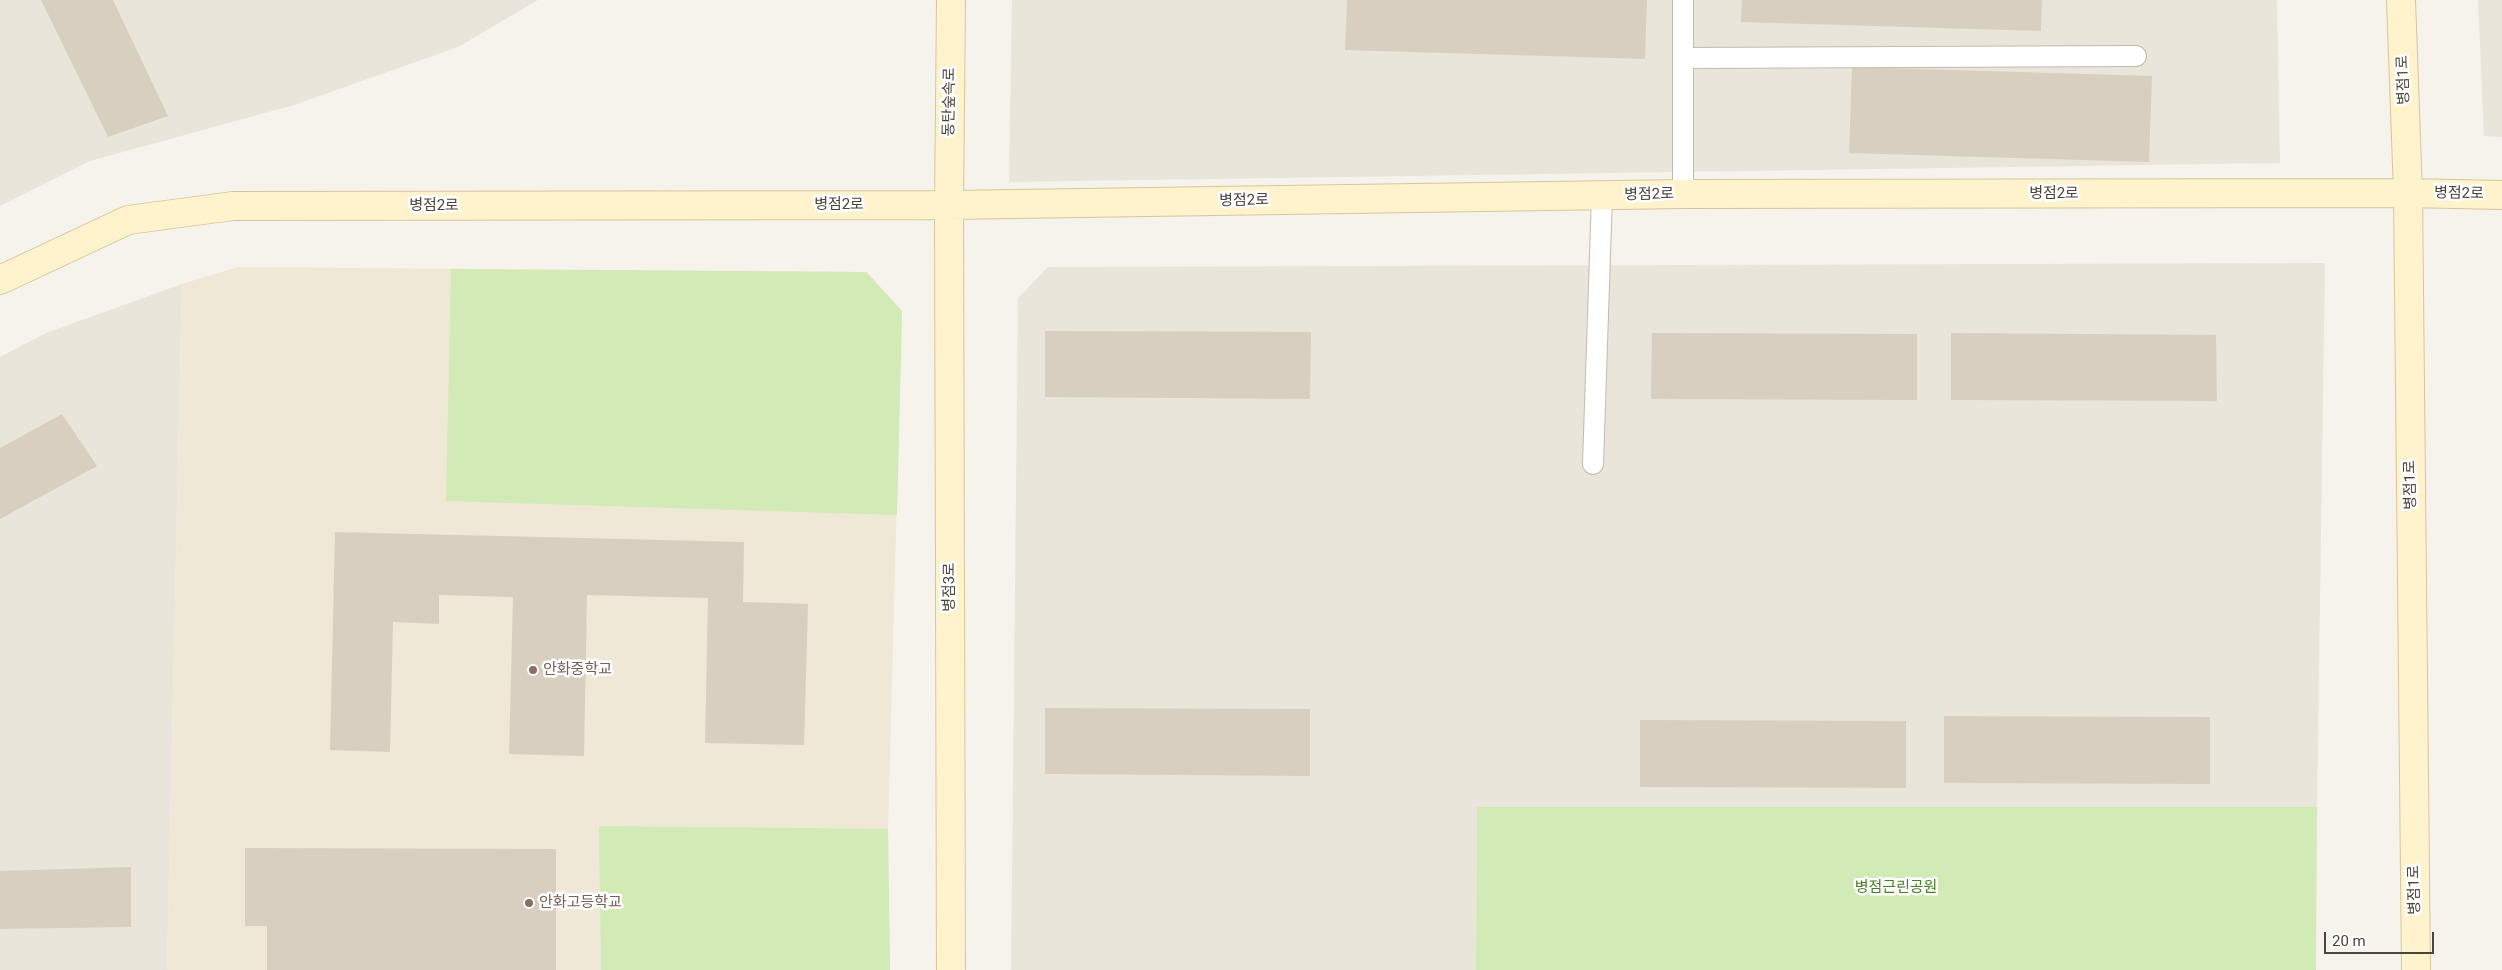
<!DOCTYPE html>
<html>
<head>
<meta charset="utf-8">
<style>
	body { margin:0 }
	#map { position:relative; width:2502px; height:970px; overflow:hidden; background:#f6f3ec; font-family:Roboto,sans-serif }
	canvas { display:block }
	.scale { position:absolute; left:2324px; top:932px; width:110px; height:22px; box-sizing:border-box; border:2px solid #4b4439; border-top:0; padding-left:6px; font-size:15px; line-height:18px; white-space:nowrap; color:#4b4439; -webkit-text-stroke:4px #fff; paint-order:stroke }
</style>
</head>
<body>
<div id="map">
<canvas width="2502" height="970"></canvas>
<div class="scale">20 m</div>
</div>
<script>
const ctx = document.querySelector('canvas').getContext('2d');
ctx.lineJoin = 'round';
function fill(path, color) { ctx.fillStyle = color; ctx.fill(path, 'evenodd'); }
function strokePath(path, color, width, dash) { ctx.strokeStyle = color; ctx.lineWidth = width; ctx.lineCap = dash ? 'butt' : 'round'; ctx.setLineDash(dash || []); ctx.stroke(path); }
function label(font, color, halo, rows, align = 'center') {
  ctx.font = font + ' Roboto,"Noto Sans KR",sans-serif'; ctx.lineWidth = 5; ctx.setLineDash([]); ctx.textBaseline = 'middle'; ctx.strokeStyle = halo; ctx.fillStyle = color; for (const [text, x, y, turn = 0] of rows) {
    ctx.save(); ctx.translate(x, y); ctx.rotate((+turn || 0) * Math.PI / 180); ctx.textAlign = isNaN(turn) ? turn : align; if (halo) ctx.strokeText(text, 0, 0); ctx.fillText(text, 0, 0); ctx.restore();
  }
}
const residential = new Path2D(`
	M0 0H538L458 47 294 105 90 161 0 206Z
	M1012 0H2277L2280 163 1009 182Z
	M2478 0H2502V137L2484 136Z
	M2325 263 2317 807H1477L1476 970H1011L1018 298 1048 267Z
	M182 284 167 970H0V357L46 333Z`);
const education = new Path2D(`
	M238 267 867 272 902 311 888 829 890 970H167L182 284Z`);
const green = new Path2D(`
	M451 269 866 272 902 311 897 515 446 501Z
	M1477 807H2317L2316 970H1476Z
	M599 826 888 829 890 970H601Z`);
const building = new Path2D(`
	M41 0H113L168 116 108 137Z
	M1347 0H1647L1645 59 1345 50Z
	M1742 0H2042L2041 31 1741 22Z
	M1852 67 2152 76 2149 162 1849 153Z
	M1045 331 1311 332 1310 399 1045 397Z
	M1652 333 1917 334V400L1651 399Z
	M1951 333 2216 335 2217 401 1951 400Z
	M62 414 97 466 0 519V448Z
	M335 532 744 542 743 602 808 604 804 745 705 743 708 598 587 595 584 756 509 754 513 597 439 595V624L393 622 390 752 330 750Z
	M1045 708 1310 709V776L1045 774Z
	M1944 716 2210 717V784L1944 783Z
	M1640 720 1906 721V788L1640 787Z
	M245 848 556 849V970H267V926H245Z
	M131 867V927L0 929V871Z`);
const lane = new Path2D(`
	M1683 58 2136 56
	M1683 194V0
	M1593 464 1602 195`);
const secondary = new Path2D(`
	M2401 0 2408 193 2416 970
	M0 280 128 220 233 206 949 205 1683 194 2408 193 2502 195
	M951 970 949 205 951 0`);
const markers = [
	[533,670,5,"#8d6e63"],
	[529,903,5,"#8d6e63"]
];
const streetNames = [
	["병점1로",2404,80,-92],
	["동탄숲속로",950,102,-89],
	["병점2로",2054,194],
	["병점2로",2459,194,1],
	["병점2로",1649,195,-1],
	["병점2로",1244,201,-1],
	["병점2로",839,205],
	["병점2로",434,206],
	["병점1로",2411,485,-91],
	["병점3로",950,587,-90],
	["병점1로",2415,890,-91]
];
const educationNames = [
	["안화중학교",543,670],
	["안화고등학교",539,903]
];
const parkNames = [
	["병점근린공원",1896,888]
];
fill(residential, '#eae5da');
fill(education, '#efe8d6');
fill(green, '#d2eab5');
fill(building, '#d8cfc1');
strokePath(lane, '#c2bbae', 22);
strokePath(secondary, '#d6c79b', 30);
strokePath(lane, '#fff', 20);
strokePath(secondary, '#fff3cd', 28);
for (const [x, y, r, color] of markers) { const dot = new Path2D(); dot.arc(x, y, r, 0, 2 * Math.PI); ctx.fillStyle = color; ctx.fill(dot); strokePath(dot, '#fff', 2); }
label('15px', '#4b4439', '#fff', streetNames);
label('15px', '#785e54', '#fff', educationNames, 'left');
label('15px', '#4a7f2a', '#fff', parkNames);
</script>
</body>
</html>
